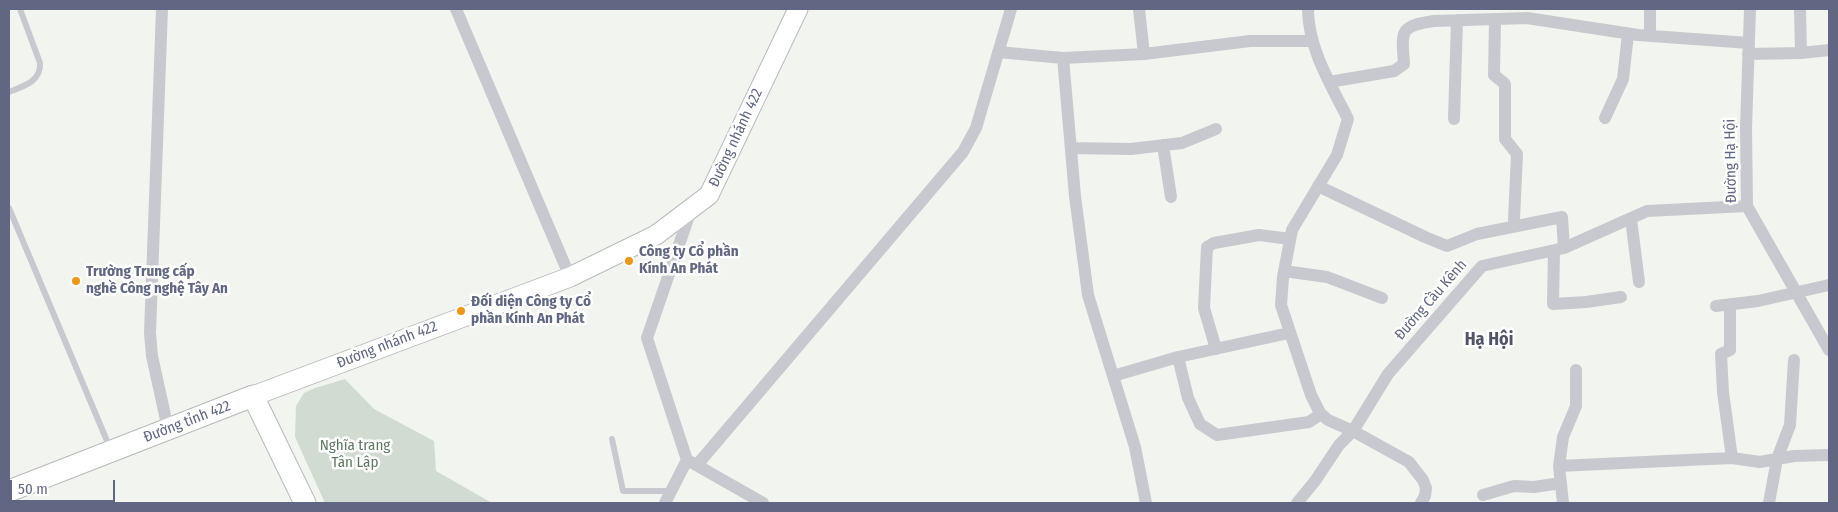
<!DOCTYPE html>
<html>
<head>
<meta charset="utf-8">
<style>
	body { margin:0 }
	#map { position:relative; width:1838px; height:512px; overflow:hidden; background:#f2f4ef; font-family:"Fira Sans Condensed",sans-serif }
	canvas { display:block }
	.frame { position:absolute; inset:0; border:10px solid #616783; pointer-events:none }
	.scale { position:absolute; left:10px; top:480px; width:105px; height:22px; box-sizing:border-box; border:2px solid #616783; border-top:0; padding-left:6px; font-size:15px; line-height:18px; white-space:nowrap; color:#616783; -webkit-text-stroke:4px #fff; paint-order:stroke }
</style>
</head>
<body>
<div id="map">
<canvas width="1838" height="512"></canvas>
<div class="frame"></div>
<div class="scale">50 m</div>
</div>
<script>
const ctx = document.querySelector('canvas').getContext('2d');
ctx.lineJoin = 'round';
function fill(path, color) { ctx.fillStyle = color; ctx.fill(path, 'evenodd'); }
function strokePath(path, color, width, dash) { ctx.strokeStyle = color; ctx.lineWidth = width; ctx.lineCap = dash ? 'butt' : 'round'; ctx.setLineDash(dash || []); ctx.stroke(path); }
function label(font, color, halo, rows, align = 'center') {
  ctx.font = font + ' "Fira Sans Condensed",sans-serif'; ctx.lineWidth = 5; ctx.setLineDash([]); ctx.textBaseline = 'middle'; ctx.strokeStyle = halo; ctx.fillStyle = color; for (const [text, x, y, turn = 0] of rows) {
    ctx.save(); ctx.translate(x, y); ctx.rotate((+turn || 0) * Math.PI / 180); ctx.textAlign = isNaN(turn) ? turn : align; if (halo) ctx.strokeText(text, 0, 0); ctx.fillText(text, 0, 0); ctx.restore();
  }
}
const green = new Path2D(`
	M345 379 374 409 434 441 436 471 492 503H325L295 437 296 406 304 393 315 388Z`);
const lane = new Path2D(`
	M9 92C23 86 41 82 40 63L20 9
	M9 208 110 448
	M612 439 623 491H671`);
const street = new Path2D(`
	M162 9 150 333 152 356 168 429
	M456 9 570 277
	M1139 9 1144 54
	M1308 9C1308 48 1331 85 1348 119L1337 155 1292 230 1283 277 1281 305 1311 395 1320 413 1328 420 1353 431 1409 462 1423 480 1426 488 1425 496 1421 503
	M1750 9 1746 128 1747 206 1829 350
	M1800 9 1801 53
	M1495 19 1494 75 1505 84V139L1517 154 1514 219
	M1650 36V9
	M998 52 1063 58 1144 54 1250 41H1312
	M1748 54 1801 53 1829 50
	M1063 58 1075 196 1088 295 1135 447 1146 503
	M1329 82 1394 71 1404 64C1402 32 1398 26 1434 21L1527 18 1638 35 1749 43
	M1605 118 1623 79 1628 34
	M1454 119 1457 20
	M1163 145 1171 197
	M1071 148 1131 149 1182 143 1216 129
	M1318 186 1425 237 1447 246 1477 234 1562 217 1564 248
	M1631 219 1639 282
	M1554 251 1553 304 1586 302 1621 297
	M1284 271 1327 277 1382 298
	M1730 304V350L1721 354 1723 392 1732 458
	M1716 306 1758 301 1829 285
	M1216 349 1204 308 1207 247 1214 243 1259 235 1290 239
	M1178 357 1188 398 1200 424 1217 435 1309 422 1321 414
	M1113 376 1178 357 1289 333
	M691 462 763 503
	M697 465 963 152 976 128 1011 9
	M1559 466 1709 459 1732 458 1760 462 1794 456 1829 455
	M1483 495 1514 486 1534 487 1561 483
	M665 503 687 460 647 338 691 210
	M1297 503 1315 481 1339 445 1353 431 1388 374 1482 266 1564 248 1647 211 1747 206
	M1563 503 1559 466 1563 437 1576 406V370
	M1769 503 1777 459 1790 425 1794 360`);
const secondary = new Path2D(`
	M253 396 570 277 656 235 709 195 798 9`);
const primary = new Path2D(`
	M9 491 253 396 305 503`);
const markers = [
	[629,261,5,"#ed9717"],
	[76,281,5,"#ed9717"],
	[461,311,5,"#ed9717"]
];
const streetNames = [
	["Đường nhánh 422",736,138,-65],
	["Đường Hạ Hội",1731,161,-91],
	["Đường Cầu Kênh",1431,300,-49],
	["Đường nhánh 422",387,345,-21],
	["Đường tỉnh 422",187,422,-21]
];
const poiNames = [
	["Công ty Cổ phần",639,252],
	["Kính An Phát",639,269],
	["Trường Trung cấp",86,272],
	["nghề Công nghệ Tây An",86,289],
	["Đối diện Công ty Cổ",471,302],
	["phần Kính An Phát",471,319]
];
const parkNames = [
	["Nghĩa trang",355,446],
	["Tân Lập",355,463]
];
const quarterNames = [
	["Hạ Hội",1489,340]
];
fill(green, '#d1dbd1');
strokePath(secondary, '#babbc2', 21);
strokePath(primary, '#b8b9bf', 23);
strokePath(lane, '#c8c9ce', 6);
strokePath(street, '#c8c9ce', 12);
strokePath(secondary, '#fff', 19);
strokePath(primary, '#fff', 21);
for (const [x, y, r, color] of markers) { const dot = new Path2D(); dot.arc(x, y, r, 0, 2 * Math.PI); ctx.fillStyle = color; ctx.fill(dot); strokePath(dot, '#fff', 2); }
label('15px', '#616783', '#fff', streetNames);
label('bold 15px', '#616783', '#fff', poiNames, 'left');
label('15px', '#607965', '#fff', parkNames);
label('bold 18px', '#505467', '#fff', quarterNames);
</script>
</body>
</html>
